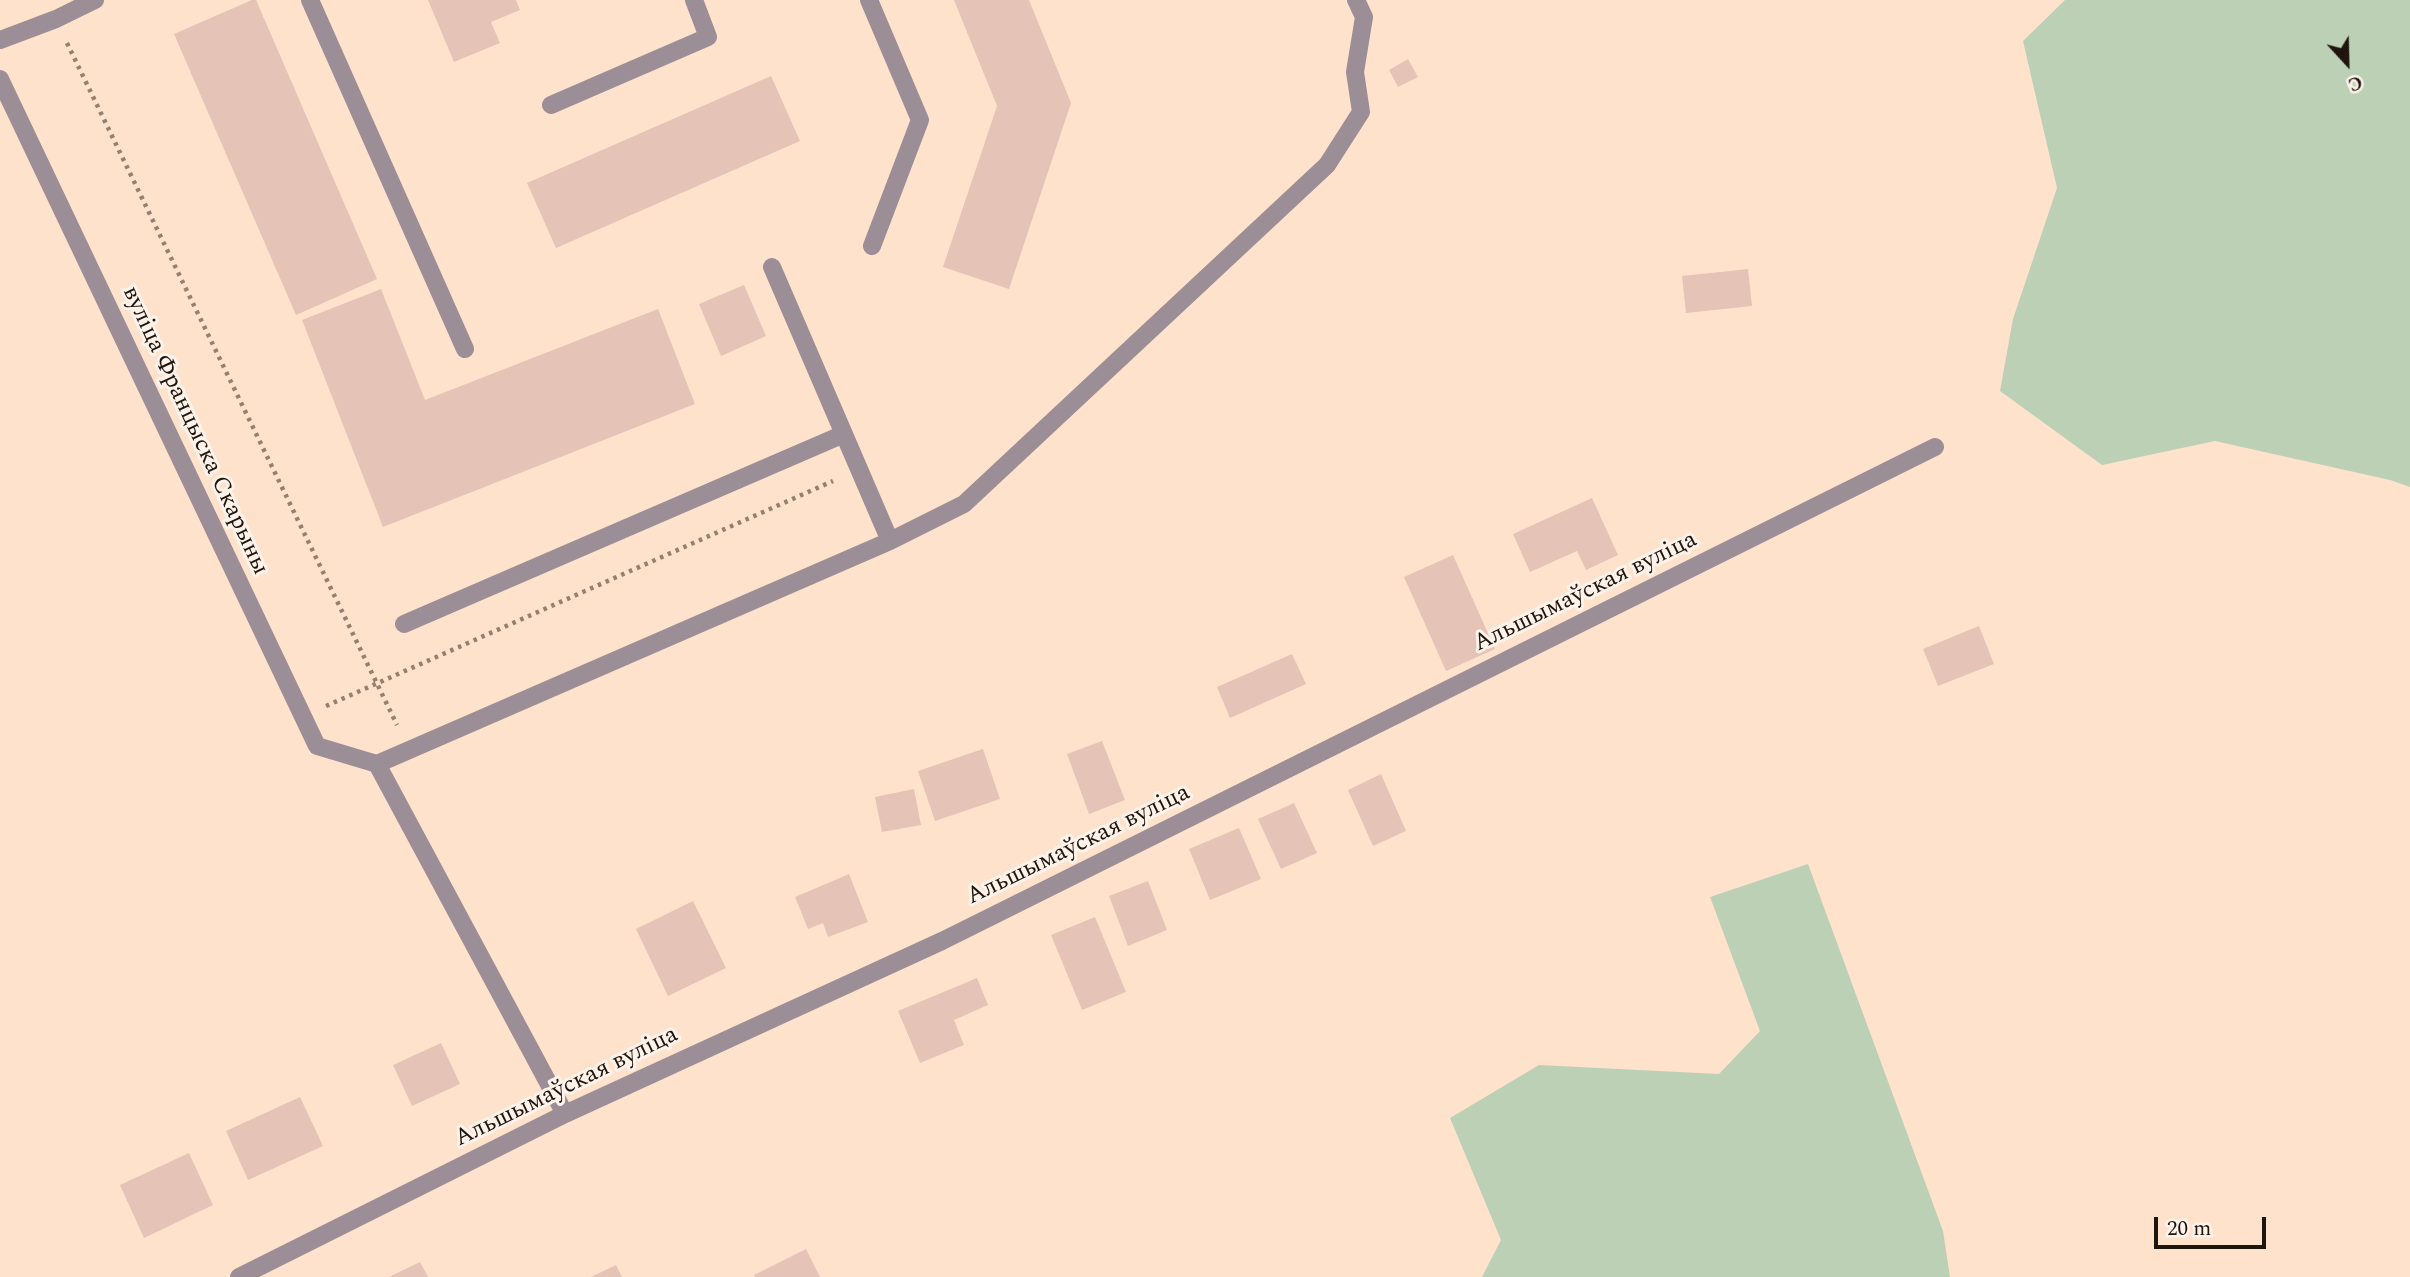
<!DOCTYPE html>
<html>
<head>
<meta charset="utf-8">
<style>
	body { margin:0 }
	#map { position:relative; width:2410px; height:1277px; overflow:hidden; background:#ffe2cc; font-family:Spectral,serif }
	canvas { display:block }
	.north { position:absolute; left:2312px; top:28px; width:70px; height:70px; -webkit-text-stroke:5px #fef3ea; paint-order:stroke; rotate:158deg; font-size:19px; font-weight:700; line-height:28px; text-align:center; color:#1e150d }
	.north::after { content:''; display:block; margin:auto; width:24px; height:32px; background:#1e150d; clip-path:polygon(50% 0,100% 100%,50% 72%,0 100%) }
	.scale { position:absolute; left:2154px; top:1217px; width:112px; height:32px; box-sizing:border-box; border:4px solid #1e150d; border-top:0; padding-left:9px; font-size:21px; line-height:24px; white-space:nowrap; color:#1e150d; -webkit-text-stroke:5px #fef3ea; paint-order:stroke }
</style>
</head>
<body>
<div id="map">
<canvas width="2410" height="1277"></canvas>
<div class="north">С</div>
<div class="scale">20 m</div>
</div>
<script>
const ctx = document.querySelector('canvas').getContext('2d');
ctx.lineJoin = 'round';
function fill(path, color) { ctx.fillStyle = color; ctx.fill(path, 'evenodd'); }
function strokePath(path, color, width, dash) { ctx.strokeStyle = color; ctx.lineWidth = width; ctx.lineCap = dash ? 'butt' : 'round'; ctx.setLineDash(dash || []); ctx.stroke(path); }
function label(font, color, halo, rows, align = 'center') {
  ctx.font = font + ' Spectral,serif'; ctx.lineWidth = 6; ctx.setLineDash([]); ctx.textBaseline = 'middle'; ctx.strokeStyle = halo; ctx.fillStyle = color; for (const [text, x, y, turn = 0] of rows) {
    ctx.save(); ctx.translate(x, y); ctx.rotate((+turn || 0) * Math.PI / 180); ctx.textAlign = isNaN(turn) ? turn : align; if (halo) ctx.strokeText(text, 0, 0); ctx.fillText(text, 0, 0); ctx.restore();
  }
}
const green = new Path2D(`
	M2065 0H2410V487L2390 480 2215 441 2102 465 2000 391 2013 319 2057 188 2023 41Z
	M1808 864 1943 1231 1950 1277H1482L1501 1240 1450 1118 1539 1065 1719 1074 1760 1031 1710 897Z`);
const building = new Path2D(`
	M252 0H256L377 279 296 315 174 34Z
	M428 0H516L520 10 491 22 500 43 454 62Z
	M954 0H1029L1071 103 1009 289 943 267 997 106Z
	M1408 59 1418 77 1398 87 1389 70Z
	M771 76 800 141 556 248 527 183Z
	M1748 269 1752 306 1686 313 1682 276Z
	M744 285 766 336 721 356 699 304Z
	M381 289 425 400 658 309 695 404 383 527 302 320Z
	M1592 498 1618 555 1586 570 1577 551 1530 572 1513 534Z
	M1453 555 1495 649 1446 671 1404 577Z
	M1979 626 1994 664 1938 686 1923 649Z
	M1292 654 1306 684 1230 718 1217 687Z
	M1102 741 1125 800 1089 814 1067 754Z
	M983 749 1000 799 935 821 918 771Z
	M1381 774 1406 831 1373 846 1348 790Z
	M914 789 921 825 882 832 875 797Z
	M1294 803 1317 853 1281 869 1258 819Z
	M1239 828 1261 879 1210 900 1189 849Z
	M849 874 868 922 828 937 823 923 808 929 795 897Z
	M1148 881 1167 930 1128 946 1109 896Z
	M693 901 726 968 668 996 636 929Z
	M1095 917 1126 992 1082 1010 1051 935Z
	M977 978 988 1005 954 1020 964 1045 920 1063 898 1011Z
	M441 1043 460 1084 412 1106 393 1065Z
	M300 1097 323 1146 248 1180 226 1131Z
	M189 1153 213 1205 144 1238 120 1185Z
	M806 1249 820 1277H755L754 1275Z
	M420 1262 428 1277H389Z
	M616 1265 622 1277H591Z`);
const path = new Path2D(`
	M67 43 397 725
	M326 706 833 481`);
const lane = new Path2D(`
	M310 0 465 349
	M869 0 920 120 872 246
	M0 40 56 19 95 0
	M551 105 708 37 694 0
	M772 267 890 541
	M404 624 844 434
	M377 764 890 541 964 504 1327 165 1361 112 1355 72 1364 17 1356 0`);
const street = new Path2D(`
	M0 79 317 746 377 764 565 1114
	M239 1277 565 1114 942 941 1935 447`);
const streetNames = [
	["вуліца Францыска Скарыны",194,431,65],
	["Альшымаўская вуліца",1586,593,-26],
	["Альшымаўская вуліца",1079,846,-26],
	["Альшымаўская вуліца",567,1088,-26]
];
fill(green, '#bcd0b6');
fill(building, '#e5c3b6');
strokePath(path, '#938071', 4.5, [3.5, 5]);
strokePath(lane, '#9b8e96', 18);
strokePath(street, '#9b8e96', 18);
label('24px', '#1e150d', '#fef3ea', streetNames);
</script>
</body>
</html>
